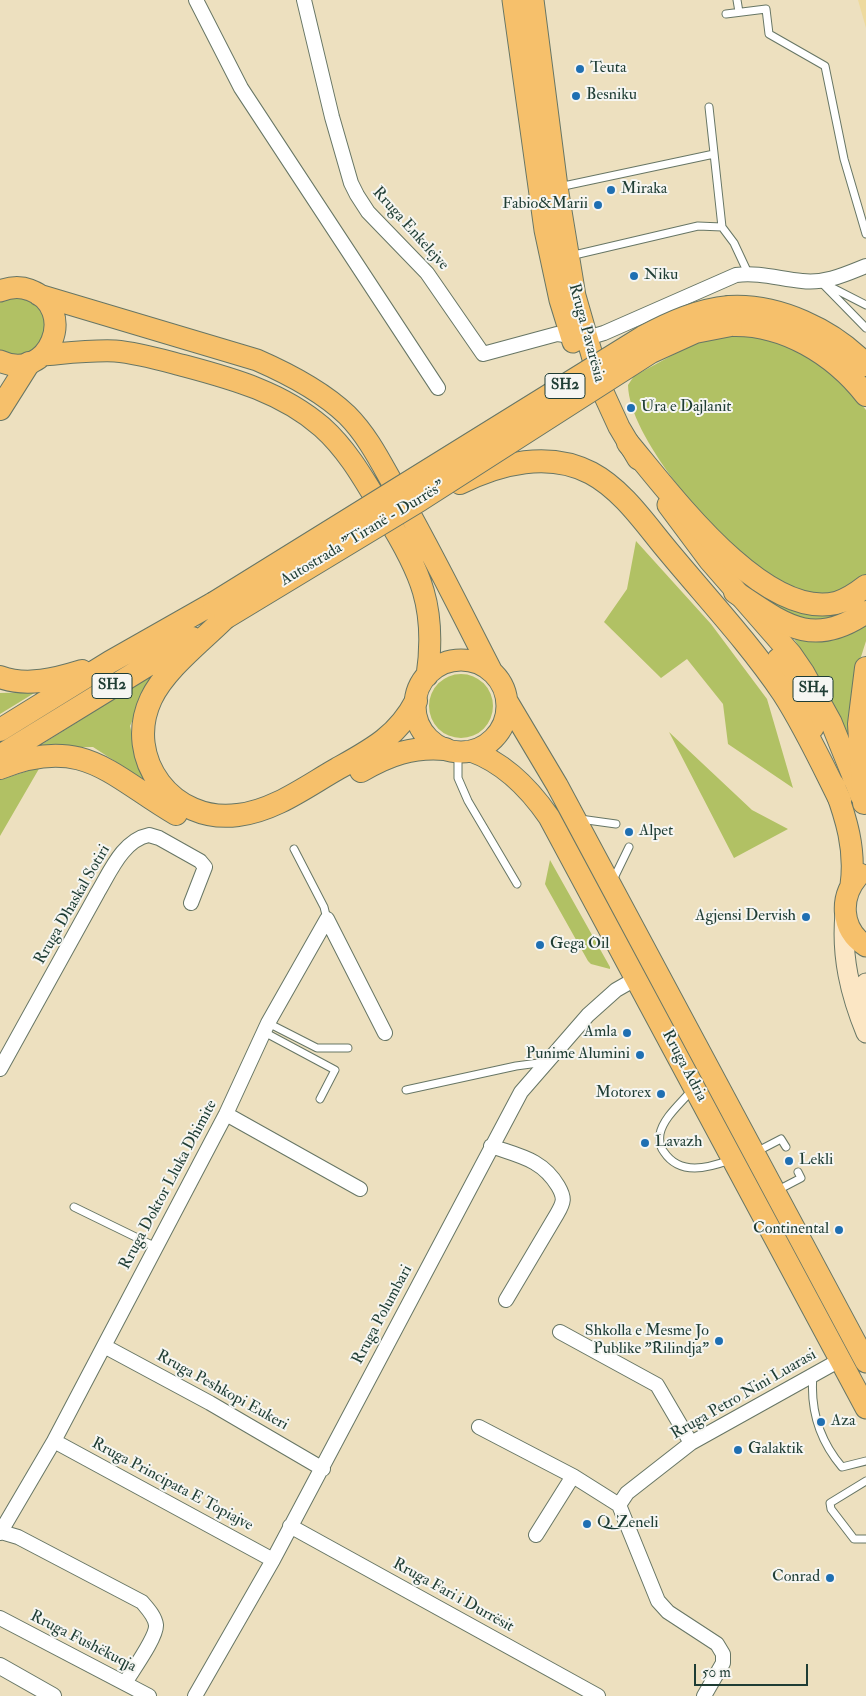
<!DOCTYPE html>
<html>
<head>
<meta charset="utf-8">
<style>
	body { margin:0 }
	#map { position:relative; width:866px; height:1696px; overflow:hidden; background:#ede0bf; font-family:"IM FELL Double Pica",serif }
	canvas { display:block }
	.scale { position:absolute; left:694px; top:1664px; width:114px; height:22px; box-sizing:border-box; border:2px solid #1f3d34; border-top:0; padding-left:6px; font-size:15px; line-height:18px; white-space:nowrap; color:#1f3d34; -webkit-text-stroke:4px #f6f6f2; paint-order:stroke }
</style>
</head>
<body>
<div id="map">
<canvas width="866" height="1696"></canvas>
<div class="scale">50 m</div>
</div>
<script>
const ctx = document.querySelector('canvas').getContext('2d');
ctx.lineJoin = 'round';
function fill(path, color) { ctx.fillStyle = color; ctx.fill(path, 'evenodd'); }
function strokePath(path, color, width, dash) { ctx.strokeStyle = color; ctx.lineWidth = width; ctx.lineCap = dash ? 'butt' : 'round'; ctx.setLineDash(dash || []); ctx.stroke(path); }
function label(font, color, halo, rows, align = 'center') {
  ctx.font = font + ' "IM FELL Double Pica",serif'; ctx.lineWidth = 4; ctx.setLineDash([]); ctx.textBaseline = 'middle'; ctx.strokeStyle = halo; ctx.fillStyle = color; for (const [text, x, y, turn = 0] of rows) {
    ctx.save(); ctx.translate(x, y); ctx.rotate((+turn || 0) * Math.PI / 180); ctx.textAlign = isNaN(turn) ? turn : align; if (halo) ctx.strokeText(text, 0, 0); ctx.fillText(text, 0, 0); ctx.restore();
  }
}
const green = new Path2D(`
	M17 294 42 308 47 336 26 356 0 352V299Z
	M745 332 797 349 845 384 866 410V574C849 591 819 600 796 590 783 584 758 571 747 561 709 527 629 437 628 385L634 376 693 344Z
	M636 541 711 624 767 699 793 788 728 744 723 704 687 659 661 678 604 622 627 589Z
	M747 581 759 590 866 597V602L817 624 768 607Z
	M866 623V641L860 660 853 756 824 688 793 637Z
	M429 706a32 32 0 1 1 64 0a32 32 0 1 1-64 0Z
	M151 676 130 726 144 780 93 747 36 748Z
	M36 692 0 714V693Z
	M669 732 752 810 788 829 734 858Z
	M40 767 0 836V780Z
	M550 860 610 967V969L591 964 588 961 547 888 545 884Z`);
const sand = new Path2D(`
	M858 0H866V28Z`);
const service = new Path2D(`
	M737 0 739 12
	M726 14 766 9 769 34 825 66 844 159 866 234
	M709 107 722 227
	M559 187 714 154
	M570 256 698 226 722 227 734 243 748 273
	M821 282 866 328
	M827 285 866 305
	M458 752V778L468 801 517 884
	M580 819 616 824
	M294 849 324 907 327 919
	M613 880 629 847
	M268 1023 317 1048H348
	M264 1032 335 1070 320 1099
	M406 1090 516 1066 546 1062
	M691 1091C681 1103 663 1118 660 1134 659 1141 660 1147 664 1152 680 1176 708 1168 730 1160
	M756 1152 781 1139 786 1147
	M778 1190 801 1178 798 1172
	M74 1207 156 1247
	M813 1375C810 1409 820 1441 842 1467L866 1461
	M866 1481 830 1503 831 1509 854 1539H866`);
const minor = new Path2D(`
	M196 0 241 88 438 388
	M304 0 332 117 351 183 357 195 368 212 427 273 483 354 557 334 587 338 604 333 736 275C759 272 780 279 802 281 825 284 846 274 866 266
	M327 919 385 1033
	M0 1069 98 892C110 872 123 840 149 835L159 838 200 861 205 867 191 903
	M226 1114 360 1189
	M491 1146C519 1156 542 1159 558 1186 565 1198 564 1202 557 1214L506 1300
	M560 1332 657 1385 691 1443
	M104 1346 210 1403 323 1469
	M479 1427 573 1476 619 1505
	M54 1441 273 1560
	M619 1505 627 1493 691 1443 840 1360
	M619 1505 658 1601 668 1612 717 1644 723 1654V1663L704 1696
	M290 1526 598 1696
	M1 1532 18 1537 142 1602C147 1608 155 1616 156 1625 157 1637 132 1671 125 1683
	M0 1533 54 1441 226 1114 268 1023 327 919
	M536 1535 573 1476
	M0 1618 149 1696
	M195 1696 273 1560 521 1092 588 1015 616 990 637 978`);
const tertiary = new Path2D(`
	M0 1666 53 1696`);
const secondary = new Path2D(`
	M845 914C841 956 850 994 866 1033
	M866 1015 863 995 866 983`);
const primary = new Path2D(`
	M513 0 545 230 560 300 573 342
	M533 0 557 187 575 296 602 390 619 427 638 459
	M0 291C10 287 20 286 30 290 79 308 49 384 0 361
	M39 295 257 360C289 374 322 391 347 415 369 437 382 465 397 491 431 550 461 612 492 672
	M43 355C67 353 91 350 115 351 139 353 162 360 185 366 234 379 283 393 322 427 350 452 367 485 386 516 421 572 437 608 427 676
	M668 505 709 560 791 654 804 673 831 722 861 796
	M778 659 792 682 813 728
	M415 706a46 46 0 1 1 92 0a46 46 0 1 1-92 0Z
	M507 701 557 785 866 1362
	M471 751C505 763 529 788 549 817L866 1408
	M834 785C846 818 856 849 851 885
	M860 874C839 896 840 929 866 946`);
const trunk = new Path2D(`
	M729 307C778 304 833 330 866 365
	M731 325C783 323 834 354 866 395
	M0 409 29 363
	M628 443C670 493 763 620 836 603 847 600 857 593 866 586
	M460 483C500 463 549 451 591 473 623 490 646 525 668 551 707 598 749 643 783 693 805 727 822 764 840 800
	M735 592C782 623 812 650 866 612
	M225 618C202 641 165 669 151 699 123 759 173 824 238 815 274 811 307 786 337 769 371 750 398 736 416 701
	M0 677C27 687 56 679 82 671
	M0 730 110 662 214 603
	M0 756 192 638
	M0 768C83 734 111 776 176 814
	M361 771C388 755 413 746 445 749
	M864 803 859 724 866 668`);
const trunkBridge = new Path2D(`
	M214 603 643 337C671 322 698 310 729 307
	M225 618 420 500 651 352 695 332 731 325`);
const markers = [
	[580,69,5,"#1f6fb2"],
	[576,96,5,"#1f6fb2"],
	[611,190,5,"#1f6fb2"],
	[598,205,5,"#1f6fb2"],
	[634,276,5,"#1f6fb2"],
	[631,408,5,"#1f6fb2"],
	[629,832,5,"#1f6fb2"],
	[806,917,5,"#1f6fb2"],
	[540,945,5,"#1f6fb2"],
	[627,1033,5,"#1f6fb2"],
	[640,1055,5,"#1f6fb2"],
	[661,1094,5,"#1f6fb2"],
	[645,1143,5,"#1f6fb2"],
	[789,1161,5,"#1f6fb2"],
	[839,1230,5,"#1f6fb2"],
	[719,1341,5,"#1f6fb2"],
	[821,1422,5,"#1f6fb2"],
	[738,1450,5,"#1f6fb2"],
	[587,1524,5,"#1f6fb2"],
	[830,1578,5,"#1f6fb2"]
];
const shields = [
	[565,386,40],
	[112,686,40],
	[813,689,40]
];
const shieldNames = [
	["SH2",565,386],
	["SH2",112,686],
	["SH4",813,689]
];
const poiNames = [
	["Teuta",590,69],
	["Besniku",586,96],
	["Miraka",621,190],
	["Fabio&Marii",588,205,"right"],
	["Niku",644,276],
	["Ura e Dajlanit",641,408],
	["Alpet",639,832],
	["Agjensi Dervish",796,917,"right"],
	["Gega Oil",550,945],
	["Amla",617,1033,"right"],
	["Punime Alumini",630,1055,"right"],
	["Motorex",651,1094,"right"],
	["Lavazh",655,1143],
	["Lekli",799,1161],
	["Continental",829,1230,"right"],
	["Shkolla e Mesme Jo",709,1332,"right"],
	["Publike \"Rilindja\"",709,1350,"right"],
	["Aza",831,1422],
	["Galaktik",748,1450],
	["Q. Zeneli",597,1524],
	["Conrad",820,1578,"right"]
];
const streetNames = [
	["Rruga Enkelejve",410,229,48],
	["Rruga Pavarësia",586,333,75],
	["Autostrada \"Tiranë - Durrës\"",363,534,-31],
	["Rruga Dhaskal Sotiri",73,905,-60],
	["Rruga Adria",684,1066,62],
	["Rruga Doktor Lluka Dhimite",169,1185,-62],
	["Rruga Polumbari",383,1315,-62],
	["Rruga Peshkopi Eukeri",222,1391,29],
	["Rruga Petro Nini Luarasi",744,1395,-30],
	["Rruga Principata E Topiajve",172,1485,28],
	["Rruga Fari i Durrësit",453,1596,29],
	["Rruga Fushëkuqja",83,1642,27]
];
fill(green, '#b1c164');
fill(sand, '#eeda9e');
strokePath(service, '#677665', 9);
strokePath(minor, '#677665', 16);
strokePath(tertiary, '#677665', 18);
strokePath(secondary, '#677665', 21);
strokePath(primary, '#677665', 23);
strokePath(trunk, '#677665', 24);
strokePath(service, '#fff', 7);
strokePath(minor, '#fff', 14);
strokePath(tertiary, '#fff', 16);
strokePath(secondary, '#fbe6c4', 19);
strokePath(primary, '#f6c06b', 21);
strokePath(trunk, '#f6c06b', 22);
strokePath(trunkBridge, '#677665', 24, []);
strokePath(trunkBridge, '#f6c06b', 22);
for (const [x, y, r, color] of markers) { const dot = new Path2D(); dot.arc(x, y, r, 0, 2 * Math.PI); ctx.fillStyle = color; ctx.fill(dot); strokePath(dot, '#f6f6f2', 2); }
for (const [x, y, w] of shields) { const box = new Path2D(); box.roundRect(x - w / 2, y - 12.5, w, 25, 4); ctx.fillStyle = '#f6f6f2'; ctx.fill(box); strokePath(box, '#1f3d34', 1); }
label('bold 15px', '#1f3d34', null, shieldNames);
label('16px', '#1f3d34', '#f6f6f2', poiNames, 'left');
label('16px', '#1f3d34', '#f6f6f2', streetNames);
</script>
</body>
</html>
